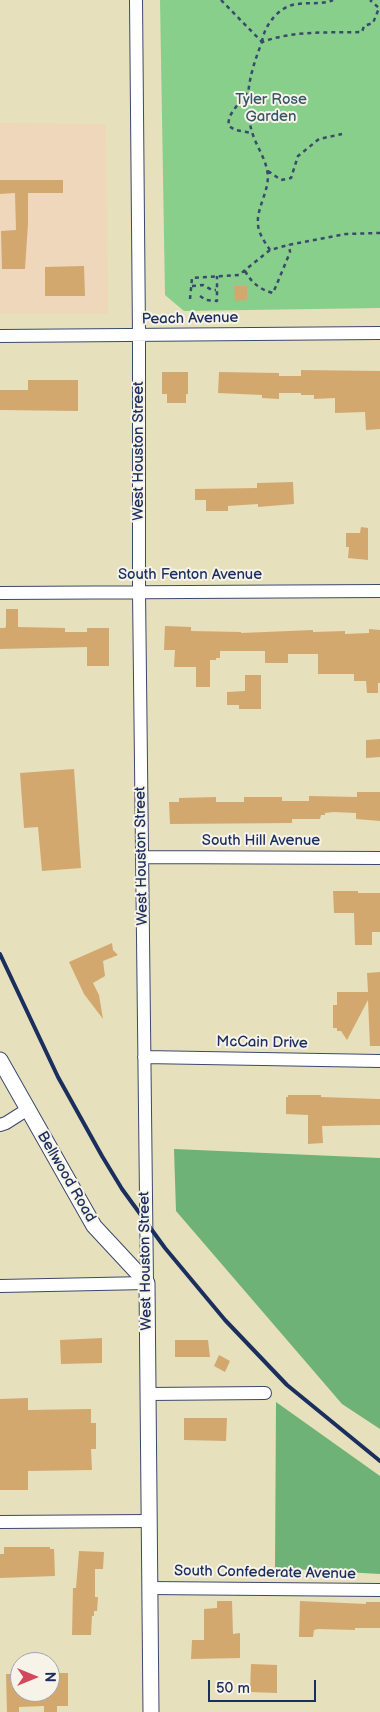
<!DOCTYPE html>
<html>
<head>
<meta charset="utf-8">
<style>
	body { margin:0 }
	#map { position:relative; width:380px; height:1712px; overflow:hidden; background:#e7e0bc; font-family:"Balsamiq Sans",sans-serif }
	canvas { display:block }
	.north { position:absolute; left:10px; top:1652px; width:50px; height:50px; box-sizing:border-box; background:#f7f3e8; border:1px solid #9fa5b1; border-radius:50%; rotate:90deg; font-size:14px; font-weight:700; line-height:20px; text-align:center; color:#1b2f5e }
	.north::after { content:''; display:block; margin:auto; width:18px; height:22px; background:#d1495b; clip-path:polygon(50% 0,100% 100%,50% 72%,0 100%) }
	.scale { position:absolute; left:208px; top:1680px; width:108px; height:22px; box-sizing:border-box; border:2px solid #1b2f5e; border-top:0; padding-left:6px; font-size:15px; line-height:18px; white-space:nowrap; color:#1b2f5e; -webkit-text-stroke:4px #f7f3e8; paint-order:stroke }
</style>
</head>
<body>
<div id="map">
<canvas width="380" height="1712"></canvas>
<div class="north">N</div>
<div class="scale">50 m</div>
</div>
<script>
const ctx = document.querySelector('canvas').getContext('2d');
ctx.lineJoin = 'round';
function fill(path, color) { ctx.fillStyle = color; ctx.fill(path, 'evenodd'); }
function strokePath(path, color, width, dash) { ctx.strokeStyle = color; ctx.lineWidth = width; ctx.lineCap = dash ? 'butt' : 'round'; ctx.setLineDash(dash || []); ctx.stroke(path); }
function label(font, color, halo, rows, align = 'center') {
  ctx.font = font + ' "Balsamiq Sans",sans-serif'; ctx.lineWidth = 4; ctx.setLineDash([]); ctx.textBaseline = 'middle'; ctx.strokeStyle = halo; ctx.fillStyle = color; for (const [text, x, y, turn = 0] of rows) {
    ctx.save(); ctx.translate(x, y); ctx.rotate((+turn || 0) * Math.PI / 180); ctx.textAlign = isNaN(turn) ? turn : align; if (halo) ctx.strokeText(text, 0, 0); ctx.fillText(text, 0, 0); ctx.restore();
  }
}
const built = new Path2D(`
	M0 123 106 124 108 314H0Z`);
const green = new Path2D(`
	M160 0H380V308L184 311 165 295Z`);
const forest = new Path2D(`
	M174 1149 380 1158V1429L342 1404 176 1211Z
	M276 1402 380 1476V1574L275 1568Z`);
const building = new Path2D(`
	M0 180H63V193H28V223L25 269H2L1 231 16 230 15 193 0 194Z
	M84 266 85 296H45V267Z
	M234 286H247V300L235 301Z
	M301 370 380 371V429L366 430 365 412 335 413V398L314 399V395H301V393H279V399L262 398V395L218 393 219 372 279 373V376H301Z
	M162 372H188V394H186V403H167V394H162Z
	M28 380H78V411L0 410V390H28Z
	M293 482 294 504 258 507V504L228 506V511H206V500H195V489L257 488V483Z
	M361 527 368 528V560L348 558 349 547H346V533H360Z
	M6 609H18V627L65 628V632H87V628H109V666H87V647L0 649V628H5L6 626Z
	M165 626 191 627V631L241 632V633L313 630V632L345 631V634L369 633V629L380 630V683H378V693H367L366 681H354V674H318V654H288V663H265V651H220V658H216V660H210V687H196V667H174L175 650H164Z
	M245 675H261V709H239V705H227V692L245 691Z
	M380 739V757L366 758V740Z
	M74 769 81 868 42 871 38 827 24 828 20 773Z
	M357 792H380V821L356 819V813L334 812 325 813V815H321L320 819H292V823L170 824 169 802H179V798L216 797V802H244V797H282V801H309V796L357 797Z
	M333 891H358V893H380V932H372V945H355L354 913H334Z
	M112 943 113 950 118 955 103 961 105 976 93 983 99 995 103 1019 84 994 69 962Z
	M380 972V1046H370L368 1000 347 1040 341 1031H337V1028H333V1005H337V992H368L367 973Z
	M288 1095H321V1097L380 1099V1125L322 1126 323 1143 308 1144V1115L286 1114V1097H288Z
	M102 1338V1363L61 1364 60 1340Z
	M175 1340H208L210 1357H175Z
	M219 1355 230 1361 225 1372 214 1366Z
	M28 1398V1410L91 1409V1423H96V1449H91L92 1470 28 1471V1490H0V1399Z
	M184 1418H227L226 1441 184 1440Z
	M4 1547H50V1549H54L55 1576 0 1578V1554H4Z
	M79 1551 104 1552 103 1569H95V1597H98L97 1611H94V1616H92L91 1635H72L73 1588H76Z
	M217 1601H232L233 1634 240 1633V1658L191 1659 192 1640H204V1609L217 1608Z
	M300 1601 366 1604V1602H380V1628H355V1630L318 1629 314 1630 313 1637H299Z
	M251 1664 277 1665V1693L250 1692Z
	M50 1673H68V1706H57V1712H44V1706L19 1707V1712H7L6 1674H20V1692H50Z`);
const path = new Path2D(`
	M221 0 262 42
	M262 42C264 25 280 5 298 4 310 2 321 5 333 0
	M247 93C240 103 226 115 229 126L235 130 252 133
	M268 171 281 180 291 178 298 156 319 139 342 134
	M270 250C266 244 261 237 259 230 253 210 272 190 267 170 265 158 257 147 253 135 242 102 250 72 262 42 295 30 328 33 362 32L364 26 373 23 379 8 370 0
	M245 271C252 283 259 289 273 293 274 291 289 255 290 252 290 251 289 246 288 245
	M192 286 203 285 212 290H216
	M200 296 206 300 217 301V276
	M190 299 192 278 239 275 270 250 288 245 346 234 380 233`);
const minor = new Path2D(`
	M0 336 380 333
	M0 593 380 591
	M142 857 380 858
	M144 1057 380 1061
	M0 1125 6 1123 28 1109
	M0 1286 147 1283 139 591V335L136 0
	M148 1394 265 1393
	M0 1522 149 1521
	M149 1588 380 1590`);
const tertiary = new Path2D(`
	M0 1060 94 1226 147 1283 151 1712`);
const rail = new Path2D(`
	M0 954 58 1077 102 1156 122 1189 165 1248 225 1320 287 1385 380 1461`);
const parkNames = [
	["Tyler Rose",271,100],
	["Garden",271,117]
];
const streetNames = [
	["Peach Avenue",190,319,-1],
	["West Houston Street",139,451,-90],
	["South Fenton Avenue",190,575],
	["South Hill Avenue",261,841],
	["West Houston Street",142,856,-91],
	["McCain Drive",262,1043,1],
	["Bellwood Road",66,1177,60],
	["West Houston Street",146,1261,-91],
	["South Confederate Avenue",265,1573,1]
];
fill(built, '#eed7bb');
fill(green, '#88cf8b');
fill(forest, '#6eb277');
fill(building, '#d3a86f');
strokePath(minor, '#3a4a6c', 14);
strokePath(tertiary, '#3a4a6c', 17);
strokePath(path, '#3a4a6c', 2.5, [4, 4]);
strokePath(minor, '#fff', 12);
strokePath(tertiary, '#fff', 15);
strokePath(rail, '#1b2f5e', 4);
label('15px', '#365769', '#f7f3e8', parkNames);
label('15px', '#1b2f5e', '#f7f3e8', streetNames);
</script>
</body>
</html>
